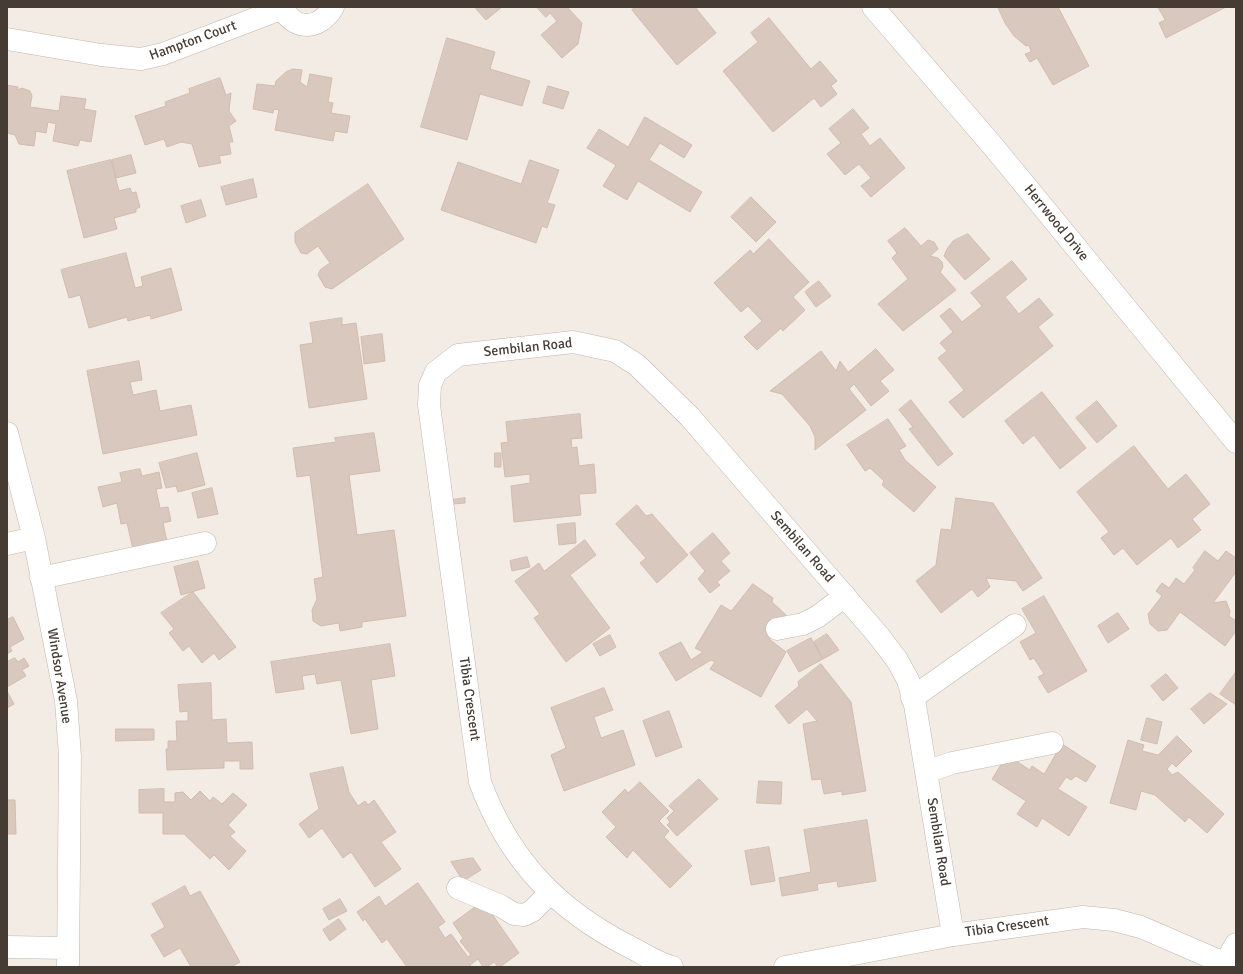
<!DOCTYPE html>
<html>
<head>
<meta charset="utf-8">
<style>
	body { margin:0 }
	#map { position:relative; width:1243px; height:974px; overflow:hidden; background:#f3ece5; font-family:Signika,sans-serif }
	canvas { display:block }
	.frame { position:absolute; inset:0; border:8px solid #463c34; pointer-events:none }
</style>
</head>
<body>
<div id="map">
<canvas width="1243" height="974"></canvas>
<div class="frame"></div>
</div>
<script>
const ctx = document.querySelector('canvas').getContext('2d');
ctx.lineJoin = 'round';
function fill(path, color) { ctx.fillStyle = color; ctx.fill(path, 'evenodd'); }
function strokePath(path, color, width, dash) { ctx.strokeStyle = color; ctx.lineWidth = width; ctx.lineCap = dash ? 'butt' : 'round'; ctx.setLineDash(dash || []); ctx.stroke(path); }
function label(font, color, halo, rows, align = 'center') {
  ctx.font = font + ' Signika,sans-serif'; ctx.lineWidth = 4; ctx.setLineDash([]); ctx.textBaseline = 'middle'; ctx.strokeStyle = halo; ctx.fillStyle = color; for (const [text, x, y, turn = 0] of rows) {
    ctx.save(); ctx.translate(x, y); ctx.rotate((+turn || 0) * Math.PI / 180); ctx.textAlign = isNaN(turn) ? turn : align; if (halo) ctx.strokeText(text, 0, 0); ctx.fillText(text, 0, 0); ctx.restore();
  }
}
const building = new Path2D(`
	M477 7H502L486 20 476 9Z
	M537 7H567L582 23 578 44 562 58 541 35 557 21 550 13 546 17Z
	M635 7H695L716 33 677 65 632 10Z
	M998 7H1058L1089 66 1053 85 1037 58 1030 62 1025 54 1031 52 1029 45 1026 46 1014 36 1005 23Z
	M1158 7H1226L1166 38 1159 23 1165 20Z
	M769 18 811 69 820 61 837 81 831 86 837 94 821 107 814 98 773 132 723 71 758 42 751 33Z
	M447 38 495 52 490 69 530 81 522 106 480 94 467 140 421 127Z
	M293 69 302 70 300 82 307 87 310 74 332 78 328 102 333 103 331 113 350 116 347 133 335 131 333 141 275 130 279 110 274 109 273 113 253 109 257 84 275 86 276 81 286 72Z
	M220 78 226 95 231 93 229 111 236 121 229 126 233 142H229L231 154 219 156 221 163 199 167 192 144 181 142 167 147 164 139 145 145 135 116 166 106 165 102 190 93 189 89Z
	M7 85 18 87 17 90 22 88 30 91 32 96 30 107 59 111 61 96 86 99 84 109 96 111 91 142 80 140 78 146 53 141 56 124 48 122 46 133 36 131 34 146 19 144 15 135 7 133Z
	M548 86 569 92 563 109 543 103Z
	M853 109 869 128 861 134 870 146 880 138 905 168 871 197 861 186 871 178 859 164 845 175 827 154 841 143 829 129Z
	M645 117 692 145 684 158 660 143 649 160 702 192 690 212 638 181 627 200 603 186 616 165 587 148 599 129 628 147Z
	M131 155 136 173 116 178 112 160Z
	M111 160 119 191 130 188 132 193 136 192 140 207 136 209V212L114 218 117 229 84 238 67 171Z
	M530 160 559 170 547 203 555 205 547 228 542 226 536 243 441 210 458 162 521 184Z
	M253 179 257 197 226 205 221 187Z
	M368 184 404 239 332 289 325 287 318 275 320 270 330 263 318 246 307 254 301 253 295 242V233Z
	M751 197 776 222 756 242 731 217Z
	M201 200 206 216 186 223 181 206Z
	M905 228 921 246 928 240 934 242 938 249 930 256 938 258 942 262 943 267 940 272 956 290 903 331 878 304 908 279 892 258 897 253 888 241Z
	M968 234 990 259 965 280 944 256 947 249 953 241Z
	M769 239 809 282 793 297 805 310 783 331 781 328 757 350 744 337 762 321 748 306 741 312 714 283 750 250 753 254Z
	M126 253 135 288 143 286 141 277 171 268 182 310 151 319 150 315 128 321 127 317 89 328 80 295 69 298 61 270Z
	M1012 261 1027 279 1005 297 1019 314 1039 298 1053 315 1038 327 1053 346 963 418 949 402 964 390 938 358 947 351 940 343 953 332 940 316 950 308 962 322 982 306 971 293Z
	M819 281 831 296 816 307 805 292Z
	M342 318V325L356 323 367 399 309 408 300 345 313 343 310 323Z
	M382 334 385 361 364 364 361 337Z
	M876 349 894 370 880 381 889 391 871 406 854 384 849 389 866 410 815 450V437L810 426 782 394 770 391 821 351 836 371 840 361 848 372Z
	M139 361 142 380 130 382 133 395 156 390 160 411 191 405 197 435 103 454 87 371Z
	M1042 392 1086 448 1060 469 1034 435 1023 444 1005 421Z
	M911 400 953 454 938 466 909 429 913 427 899 410Z
	M1097 401 1117 426 1097 443 1076 418Z
	M580 414 582 438 571 439 572 448 577 447 579 466 594 464 596 493 579 494 581 515 514 522 511 486 530 483V474L505 477 501 443 508 442 506 422Z
	M888 419 906 446 899 450 905 460 936 487 914 512 882 485 884 481 870 468 865 471 847 445Z
	M374 433 380 471 349 475 357 535 394 530 406 616 362 622V627L340 631 339 623 321 626 313 621 312 610 317 599 314 579 323 577 310 475 297 477 293 448 336 442 335 438Z
	M1134 446 1168 489 1186 474 1210 504 1192 519 1201 530 1178 548 1171 538 1137 565 1123 548 1114 555 1101 538 1109 532 1077 492Z
	M197 453 205 485 178 492 176 486 166 488 159 463Z
	M495 453H501V467H495Z
	M140 469 142 476 159 472 162 488 156 489 160 508 168 507 171 521 163 523 167 541 133 549 127 523 121 524 117 503 103 507 98 487 122 482 120 473Z
	M212 488 218 514 198 518 192 493Z
	M465 498V503L453 504 452 500Z
	M956 498 993 503 1042 578 1023 591 1016 581 986 578 990 587 978 597 972 589 941 613 916 581 936 565 941 529 951 530Z
	M637 505 646 516 652 514 688 555 657 583 640 563 646 558 616 524Z
	M575 523 576 543 559 545 557 525Z
	M713 533 730 553 721 561 730 571 717 582 720 585 710 593 698 579 705 571 690 553Z
	M585 540 596 555 570 575 610 628 566 662 534 618 540 614 515 581 539 563 544 571Z
	M1205 551 1218 561 1226 551 1236 558V572L1213 603 1226 601 1230 611 1229 616 1236 621V631L1225 646 1180 612 1167 630 1158 631 1150 624 1148 614 1162 596 1156 591 1162 583 1169 588 1176 578 1184 584 1195 570 1193 568Z
	M527 557 530 567 512 571 510 561Z
	M198 561 205 588 181 595 174 567Z
	M753 584 773 598 772 602 786 615 769 639 786 652 761 697 710 669 715 662 711 660 676 681 659 653 681 642 691 660 703 652 695 648 721 605 731 611Z
	M193 592 236 647 219 660 214 653 202 663 189 646 183 651 169 633 174 629 161 613Z
	M1044 596 1087 671 1048 693 1038 677 1044 674 1034 658 1030 660 1020 642 1036 633 1022 609Z
	M1118 613 1129 629 1108 643 1098 626Z
	M13 617 24 639 10 647 12 651 7 654V620Z
	M827 634 839 650 823 659 814 642Z
	M610 635 616 647 600 656 593 644Z
	M811 638 823 659 799 672 787 651Z
	M390 644 395 676 371 680 378 729 351 734 341 680 317 684 315 674 302 676 304 689 276 693 271 662Z
	M15 658 18 662 24 658 29 666 22 670 26 676 7 687V662Z
	M821 664 851 702 866 791 842 795V791L824 794 821 779 812 780 803 724 817 721 807 709 789 724 775 706 799 686 798 682Z
	M1236 672V705L1220 694Z
	M1166 674 1178 688 1163 701 1151 686Z
	M211 683 212 720 226 719 227 743 252 742 253 769H240V761H224V768L167 770 166 749H168V741H177L176 721H188V711L180 712 178 685Z
	M604 688 613 710 594 717 601 738 623 730 635 765 564 791 551 755 566 748 551 708Z
	M7 691 14 704 7 708Z
	M1210 693 1227 704 1204 724 1191 709Z
	M669 711 682 747 656 757 643 721Z
	M1147 718 1162 722 1157 744 1141 740Z
	M116 729H154V740L116 741Z
	M1177 736 1192 751 1176 767 1172 763 1167 769 1172 775 1178 772 1224 814 1207 833 1189 817 1185 822 1155 795 1141 791 1136 810 1110 803 1128 740 1144 745 1142 751 1158 755Z
	M1062 744 1096 766 1086 782 1076 776 1071 780 1066 777 1058 789 1087 807 1069 836 1042 818 1037 827 1017 814 1026 801 992 779 1007 755 1030 770 1032 766 1044 774Z
	M343 767 349 792 358 806 365 801 368 805 374 800 396 832 381 842 401 869 375 887 351 852 343 858 322 828 309 838 299 824 319 809 310 774Z
	M699 779 718 799 677 836 667 825 670 822 667 818 674 811 669 806Z
	M759 781 782 782 781 804 757 803Z
	M640 782 669 811 659 821 669 831 664 837 692 866 670 888 633 850 627 858 606 837 616 827 602 812 625 789 628 793Z
	M164 789V802H175V793L183 792 191 800 200 791 210 801 213 797 222 804 233 793 247 805 228 825 235 832 230 836 246 851 229 870 214 855 210 859 184 834H163V813H139V790Z
	M7 800H15L16 834H7Z
	M867 820 876 881 838 887 837 881 817 884 818 890 782 896 779 878 811 872 804 830Z
	M769 847 775 881 751 885 745 851Z
	M473 858 481 870 463 881 451 862Z
	M418 883 445 922 438 927 445 938 451 934 468 957 471 955 460 941 463 938 453 923 483 901 519 953 500 967H498L494 962 487 967H483L478 959 470 965 471 967H407L387 939 382 943 365 919 363 921 357 912 379 896 385 906Z
	M185 886 190 896 200 891 240 962 231 967H191L180 948 164 957 151 935 165 927 152 904Z
	M340 899 347 911 329 920 323 909Z
	M339 919 346 929 330 941 323 930Z`);
const minor = new Path2D(`
	M282 7C294 32 320 30 333 7
	M873 7 992 145 1236 442
	M7 39 101 55 141 59 163 54 283 8
	M7 433 34 538 66 701 70 756 68 967
	M7 544 34 538
	M41 578 205 543
	M777 629 803 624 817 617 845 596
	M912 698 1015 625
	M926 772 952 763 1052 743
	M458 888 501 906 514 914 524 915 532 911 550 893
	M7 947 68 948
	M672 967C657 963 644 954 630 947 557 910 509 860 480 782L429 405 430 385 436 372 458 355 573 342 615 351 637 365 690 417 878 635 897 660 908 680 915 705 953 935
	M785 967 953 935 1083 917 1114 920 1141 927 1224 963
	M1223 967 1236 944`);
const streetNames = [
	["Hampton Court",193,41,-20],
	["Herrwood Drive",1056,223,51],
	["Sembilan Road",528,348,-6],
	["Sembilan Road",802,547,49],
	["Windsor Avenue",59,676,81],
	["Tibia Crescent",469,699,82],
	["Sembilan Road",938,842,81],
	["Tibia Crescent",1007,927,-8]
];
fill(building, '#d9c8bd');
strokePath(building, '#d1bcad', 1);
strokePath(minor, '#c2b5aa', 23);
strokePath(minor, '#fff', 22);
label('14px', '#463c34', '#fff', streetNames);
</script>
</body>
</html>
